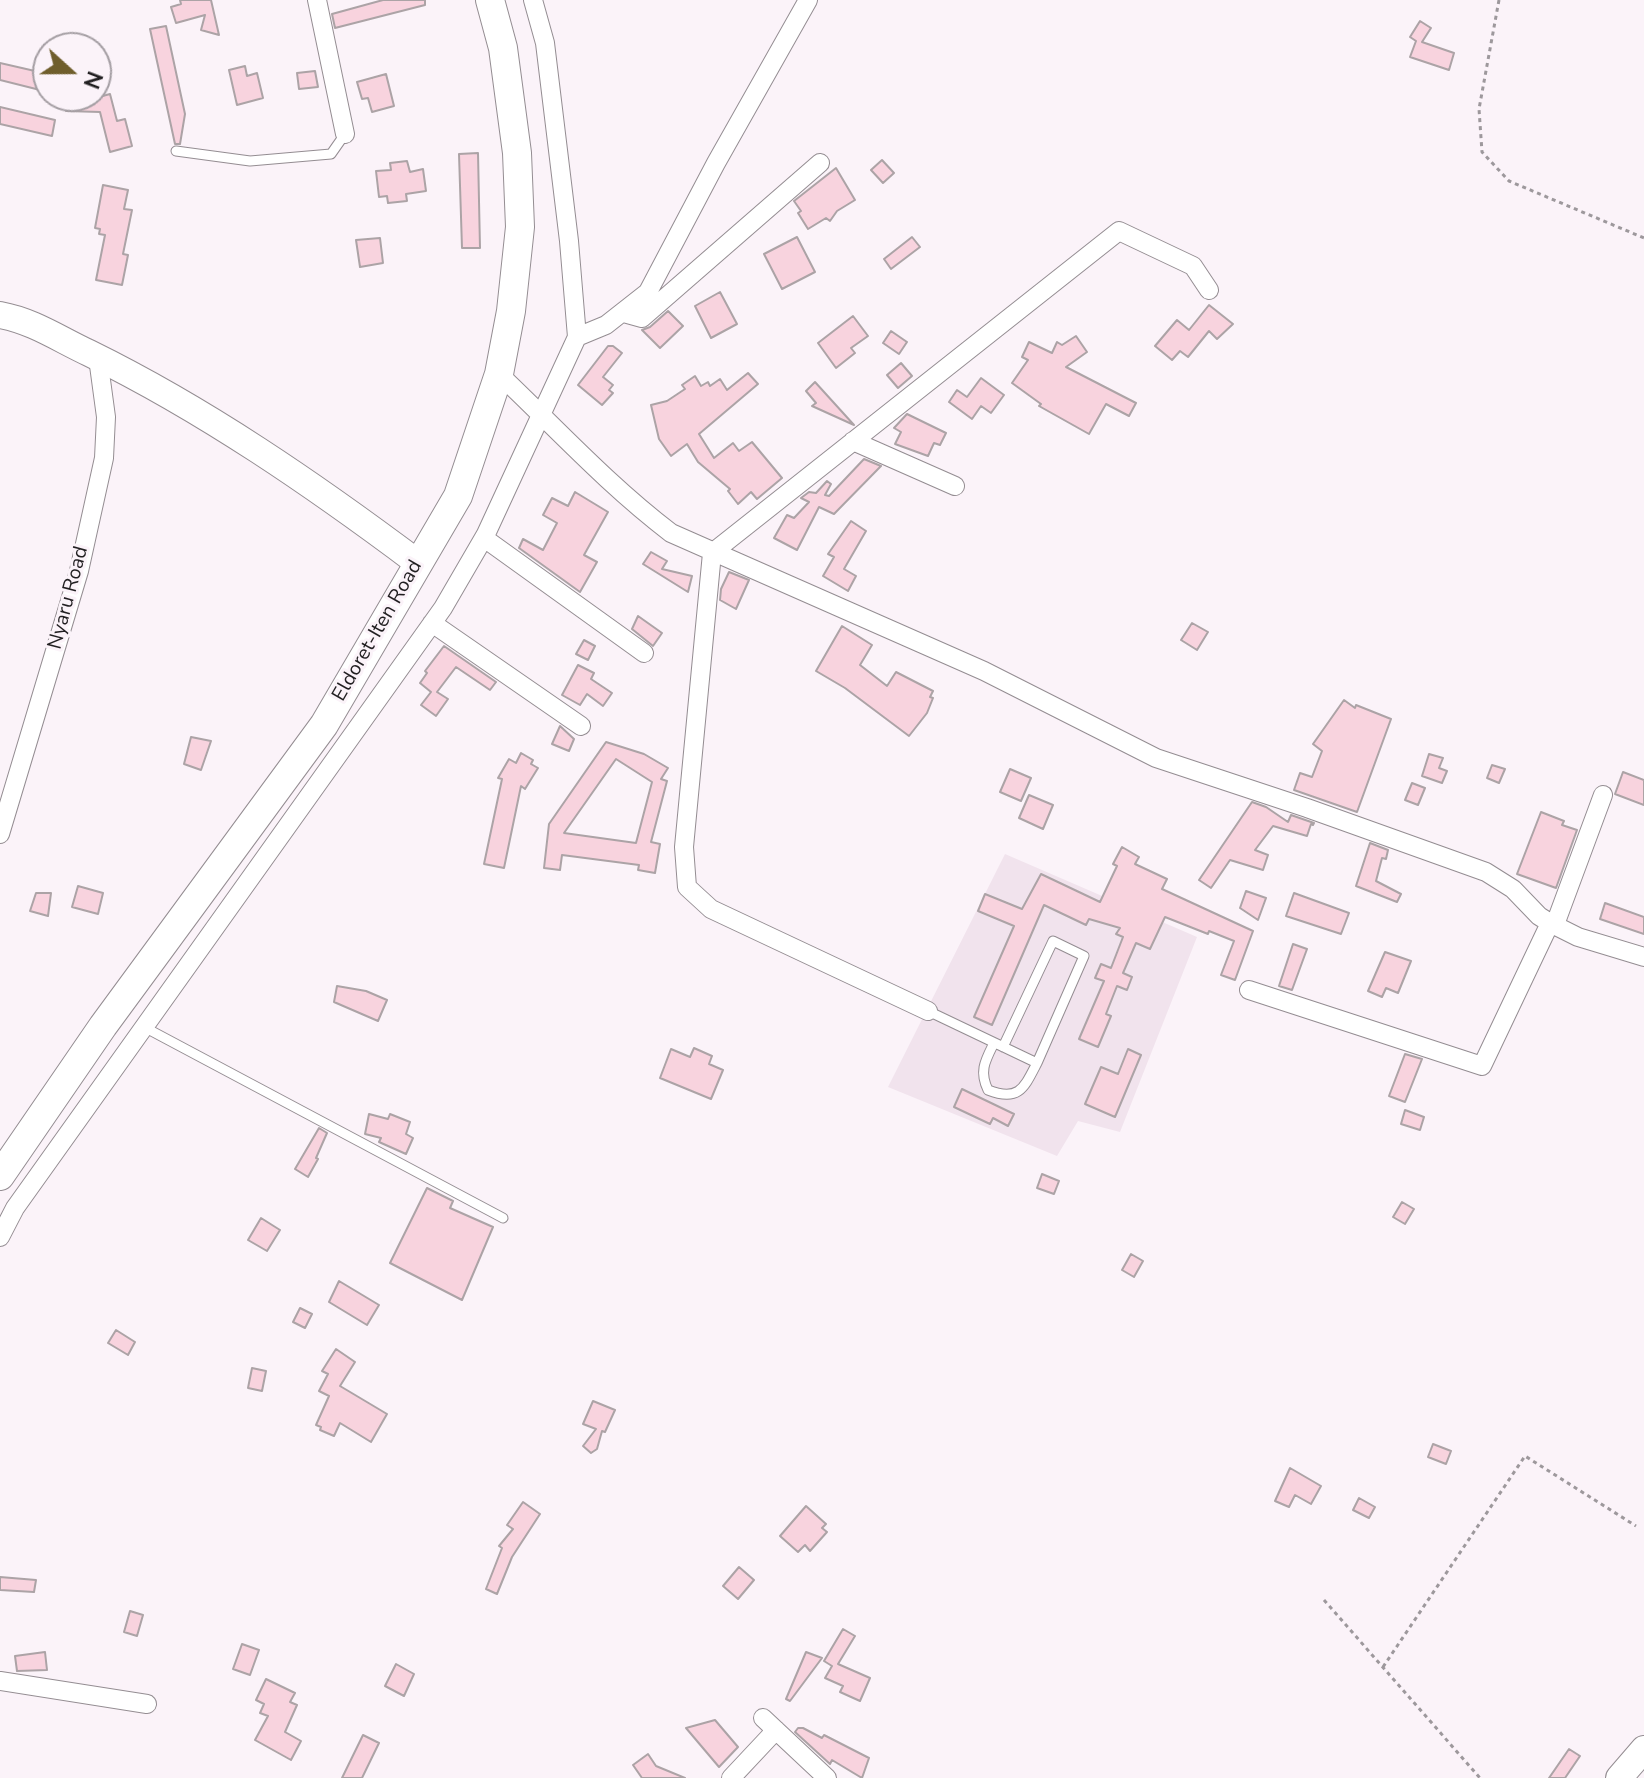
<!DOCTYPE html>
<html>
<head>
<meta charset="utf-8">
<style>
	body { margin:0 }
	#map { position:relative; width:1644px; height:1778px; overflow:hidden; background:#fbf3f9; font-family:"Nunito Sans",sans-serif }
	canvas { display:block }
	.north { position:absolute; left:32px; top:32px; width:80px; height:80px; box-sizing:border-box; background:#fbf3f9; border:2px solid #a49ea3; border-radius:50%; rotate:111deg; font-size:22px; font-weight:700; line-height:32px; text-align:center; color:#211f21 }
	.north::after { content:''; display:block; margin:auto; width:28px; height:36px; background:#6f5e2c; clip-path:polygon(50% 0,100% 100%,50% 72%,0 100%) }
</style>
</head>
<body>
<div id="map">
<canvas width="1644" height="1778"></canvas>
<div class="north">N</div>
</div>
<script>
const ctx = document.querySelector('canvas').getContext('2d');
ctx.lineJoin = 'round';
function fill(path, color) { ctx.fillStyle = color; ctx.fill(path, 'evenodd'); }
function strokePath(path, color, width, dash) { ctx.strokeStyle = color; ctx.lineWidth = width; ctx.lineCap = dash ? 'butt' : 'round'; ctx.setLineDash(dash || []); ctx.stroke(path); }
function label(font, color, halo, rows, align = 'center') {
  ctx.font = font + ' "Nunito Sans",sans-serif'; ctx.lineWidth = 6; ctx.setLineDash([]); ctx.textBaseline = 'middle'; ctx.strokeStyle = halo; ctx.fillStyle = color; for (const [text, x, y, turn = 0] of rows) {
    ctx.save(); ctx.translate(x, y); ctx.rotate((+turn || 0) * Math.PI / 180); ctx.textAlign = isNaN(turn) ? turn : align; if (halo) ctx.strokeText(text, 0, 0); ctx.fillText(text, 0, 0); ctx.restore();
  }
}
const built = new Path2D(`
	M1005 854 1197 937 1120 1132 1078 1121 1057 1156 888 1087Z`);
const building = new Path2D(`
	M180 0H211L219 35 201 30 205 15 176 23 171 7 181 4Z
	M383 0H425V5L335 28 332 14Z
	M1420 21 1431 28 1422 42 1454 53 1449 70 1410 57 1416 41 1410 37Z
	M166 26 185 114 180 144H175L150 29Z
	M0 63 48 74V92L0 80Z
	M245 66 247 76 257 73 263 98 237 105 229 70Z
	M315 71 318 87 299 89 297 73Z
	M386 74 394 106 372 112 368 98 362 99 357 82Z
	M110 94 117 121 125 119 132 146 110 152 100 112 66 111 67 96 99 97Z
	M0 107 55 120 52 136 0 124Z
	M478 153 480 248H462L459 154Z
	M882 160 894 173 883 183 871 170Z
	M407 161 410 172 423 169 426 191 406 194 407 201 388 203 387 196 379 197 376 171 391 170 390 163Z
	M836 168 855 200 837 211 830 221 826 218 808 229 798 213 801 211 794 201Z
	M103 185 128 190 124 209 132 210 123 254 128 255 122 285 96 280 105 235 99 234 100 229 95 228Z
	M797 237 815 272 782 289 764 254Z
	M912 237 920 247 891 269 884 259Z
	M380 238 383 263 360 267 356 240Z
	M720 292 737 324 711 338 695 306Z
	M1209 305 1233 324 1217 339 1209 331 1188 357 1180 351 1172 360 1155 346 1177 320 1189 330Z
	M668 311 683 326 660 348 642 330 650 327Z
	M853 316 868 336 851 348 855 353 836 368 818 343Z
	M891 331 907 342 899 354 883 343Z
	M1076 336 1087 352 1066 367 1136 403 1129 416 1106 404 1089 434 1039 406 1041 404 1012 383 1028 360 1022 357 1029 342 1052 353 1057 342 1062 345Z
	M608 346H613L622 353 603 377 613 385 609 390 613 393 602 405 578 385Z
	M901 363 912 376 898 388 887 375Z
	M748 373 758 384 699 434 714 458 733 443 739 451 752 442 782 478 757 499 751 492 738 504 728 491 730 489 698 462 687 444 671 456 659 439 651 405 667 401 685 389 682 385 695 376 701 386 708 382 710 386 720 379 727 390Z
	M981 378 1004 395 991 413 981 406 972 419 949 402 957 390 967 397Z
	M815 382 854 425 812 406 816 403 806 391Z
	M907 414 946 433 940 445 934 443 928 456 895 444 901 432 894 428Z
	M864 459 881 466 834 514 819 507 797 550 774 538 787 515 794 518 809 502 801 498 809 492 816 493 827 481 831 484 825 495 829 496Z
	M575 492 608 512 584 555 597 562 580 592 519 548 523 539 543 550 557 523 543 515 552 498 568 506Z
	M851 521 866 531 844 569 856 576 848 591 823 576 834 557 828 554Z
	M651 552 667 561 662 569 692 576 688 592 643 564Z
	M729 572 749 580 736 609 720 600 721 589Z
	M638 616 662 633 653 646 632 629Z
	M1192 623 1208 632 1197 650 1181 640Z
	M842 626 872 645 860 665 887 686 896 672 933 691 930 697 933 698 927 713 909 736 845 688 816 671Z
	M584 640 595 646 588 660 576 654Z
	M444 646 496 682 490 690 456 667 437 692 448 699 436 716 421 705 431 692 420 683 427 673 425 671Z
	M578 665 594 673 591 679 612 693 603 706 587 694 580 705 562 695Z
	M1344 700 1355 708 1356 705 1391 719 1357 812 1294 790 1300 773 1312 777 1322 751 1313 744Z
	M560 726 574 739 569 751 552 744Z
	M191 737 211 741 201 770 184 764Z
	M606 742 644 754 668 768 661 779 667 781 651 842 660 844 655 873 638 870 639 865 562 855 560 870 544 868 549 824ZM616 759 652 782 636 843 564 833Z
	M521 753 533 760 531 764 538 768 525 789 521 786 504 868 484 864 502 779 498 778 509 759 516 763Z
	M1429 754 1443 758 1439 768 1447 771 1442 783 1422 776Z
	M1492 765 1505 769 1499 783 1487 778Z
	M1010 769 1031 778 1021 801 1000 792Z
	M1623 772 1644 780V805L1615 794Z
	M1412 783 1425 788 1418 805 1405 800Z
	M1029 795 1053 805 1043 829 1019 818Z
	M1252 802 1266 807 1288 822 1291 815 1314 823 1313 825 1311 824 1307 836 1273 826 1255 850 1268 855 1263 870 1230 860 1211 888 1199 880Z
	M1541 812 1564 821 1562 825 1577 830 1556 888 1517 874Z
	M1370 843 1388 850 1386 859 1382 858 1376 881 1401 894 1397 902 1356 886Z
	M1122 847 1139 857 1135 864 1167 879 1162 889 1253 931 1235 980 1221 975 1234 941 1209 931 1208 934 1165 917 1150 949 1136 943 1123 973 1132 977 1127 990 1117 986 1106 1014 1111 1016 1098 1047 1079 1039 1104 981 1095 978 1101 964 1111 968 1123 937 1116 934 1120 928 1089 919 1086 925 1044 905 992 1025 974 1017 1014 926 978 911 985 894 1022 909 1041 874 1100 902 1117 866 1113 864Z
	M78 886 103 893 98 914 72 907Z
	M1246 891 1266 898 1258 920 1240 908Z
	M36 893H51L48 916 30 911Z
	M1294 893 1349 913 1341 934 1286 916Z
	M1605 903 1644 917V934L1600 919Z
	M1293 944 1307 949 1292 990 1279 986Z
	M1385 952 1411 961 1398 993 1386 988 1382 997 1368 991Z
	M337 986 366 991 387 1000 378 1021 334 1002Z
	M694 1048 712 1056 709 1064 723 1070 711 1099 660 1078 671 1049 690 1057Z
	M1128 1049 1141 1055 1115 1117 1085 1104 1101 1067 1118 1074Z
	M1405 1054 1422 1059 1405 1102 1389 1096Z
	M962 1089 1014 1114 1008 1126 993 1118 990 1124 954 1107Z
	M1405 1110 1424 1117 1420 1130 1401 1124Z
	M369 1114 388 1119 390 1114 410 1122 406 1134 413 1138 406 1154 379 1142 381 1138 365 1134Z
	M319 1128 327 1133 316 1158 318 1159 308 1177 295 1169Z
	M1042 1174 1059 1181 1054 1194 1037 1188Z
	M427 1188 453 1201 450 1208 493 1227 462 1300 390 1263Z
	M1402 1202 1414 1209 1405 1224 1393 1217Z
	M261 1218 280 1230 267 1251 248 1240Z
	M1131 1254 1143 1261 1134 1277 1122 1270Z
	M339 1281 379 1305 367 1325 329 1302Z
	M300 1308 312 1314 305 1328 293 1322Z
	M116 1330 135 1342 128 1355 108 1343Z
	M336 1349 355 1362 340 1386 387 1414 371 1442 340 1423 334 1436 320 1430 321 1427 316 1425 329 1396 319 1391 328 1374 322 1371Z
	M252 1368 266 1371 262 1391 248 1388Z
	M593 1401 615 1410 605 1432 602 1431 597 1449 591 1453 583 1446 596 1429 583 1424Z
	M1433 1444 1451 1451 1446 1464 1428 1457Z
	M1290 1468 1321 1486 1311 1504 1295 1495 1289 1507 1275 1501Z
	M1359 1498 1375 1507 1369 1518 1353 1510Z
	M523 1502 540 1514 512 1557 497 1594 486 1589 502 1548 499 1546 513 1529 507 1525Z
	M806 1506 826 1524 822 1528 827 1532 810 1551 805 1545 798 1552 780 1536Z
	M739 1567 754 1580 738 1599 723 1586Z
	M0 1577 36 1580 34 1592 0 1590Z
	M130 1611 143 1615 137 1636 124 1632Z
	M843 1629 855 1636 838 1664 870 1678 860 1701 840 1692 843 1686 825 1678 832 1666 824 1661Z
	M242 1644 259 1650 250 1675 233 1669Z
	M45 1652 47 1670 17 1671 15 1656Z
	M806 1652 822 1658 790 1701 786 1699Z
	M396 1664 414 1674 404 1696 385 1686Z
	M266 1679 295 1693 290 1702 297 1705 285 1732 301 1741 291 1760 255 1740 268 1716 260 1713 264 1704 256 1700Z
	M715 1720 738 1747 719 1767 686 1728Z
	M798 1728H803L822 1738 824 1735 869 1758 862 1778 832 1760 830 1764 795 1732Z
	M363 1735 379 1743 362 1778H342Z
	M1569 1749 1580 1756 1565 1778H1549Z
	M648 1754 656 1766 685 1778H642L633 1765Z`);
const path = new Path2D(`
	M1499 0 1479 109 1482 152 1509 181 1644 238
	M1324 1600 1480 1778
	M1383 1667 1525 1456 1636 1526`);
const lane = new Path2D(`
	M176 151 250 161 331 154 345 134
	M928 1011 1037 1063 1084 956 1053 941 1003 1047
	M144 1027 503 1218
	M994 1043C985 1061 979 1071 988 1090 1019 1102 1024 1088 1037 1063`);
const street = new Path2D(`
	M317 0 345 134
	M533 0 545 43 569 241 577 337
	M624 313 642 318 820 163
	M499 374C556 428 608 485 671 533L984 671 1156 758 1307 808 1486 872 1513 889 1539 916 1550 923 1578 937 1644 957
	M853 441 955 486
	M484 538 644 653
	M432 623 581 726
	M0 834 79 571 104 458 106 417 98 358
	M1249 990 1482 1066 1550 923 1557 919 1603 795
	M928 1011 711 909 687 887 684 847 712 553 1119 231 1193 266 1209 290
	M0 1237 15 1208 443 608 486 534 577 337 606 325 648 292 716 163 808 0
	M0 1681 147 1704
	M763 1718 827 1778
	M731 1778 776 1730`);
const secondary = new Path2D(`
	M0 315C33 321 59 339 89 353 205 410 314 485 418 563
	M1619 1778 1644 1749`);
const primary = new Path2D(`
	M0 1176 103 1026 324 725 458 496 499 374 511 311 520 227 517 153 503 48 490 0`);
const streetNames = [
	["Nyaru Road",69,598,-75],
	["Eldoret-Iten Road",378,631,-60]
];
fill(built, '#f1e3ed');
fill(building, '#f8d3de');
strokePath(building, '#aca3a6', 2);
strokePath(lane, '#948d92', 11);
strokePath(street, '#948d92', 20);
strokePath(secondary, '#948d92', 28);
strokePath(primary, '#948d92', 30);
strokePath(path, '#9d989c', 3, [4, 4]);
strokePath(lane, '#fff', 9);
strokePath(street, '#fff', 18);
strokePath(secondary, '#fff', 26);
strokePath(primary, '#fff', 28);
label('20px', '#211f21', '#fbf3f9', streetNames);
</script>
</body>
</html>
